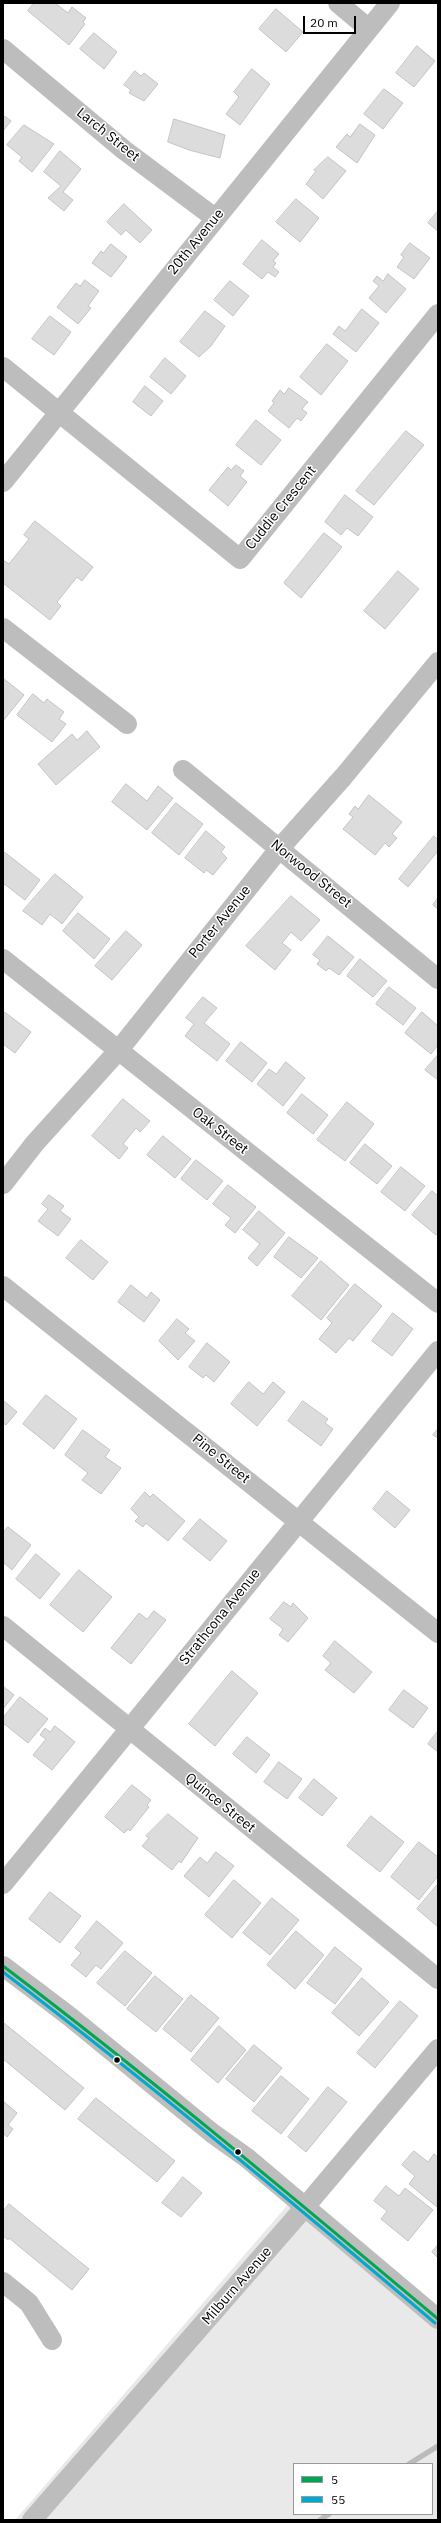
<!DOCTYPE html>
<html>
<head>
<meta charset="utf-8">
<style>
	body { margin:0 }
	#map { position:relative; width:441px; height:2523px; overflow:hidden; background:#fff; font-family:"IBM Plex Sans",sans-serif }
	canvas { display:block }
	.frame { position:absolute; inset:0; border:4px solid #000; pointer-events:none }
	.legend { position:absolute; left:293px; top:2463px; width:140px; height:52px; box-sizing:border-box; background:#fff; border:1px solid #999; margin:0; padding:5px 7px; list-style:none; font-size:12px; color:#000 }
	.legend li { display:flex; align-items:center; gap:8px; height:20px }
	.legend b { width:20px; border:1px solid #999 }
	.scale { position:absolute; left:303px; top:16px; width:53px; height:18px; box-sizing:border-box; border:2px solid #000; border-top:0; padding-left:5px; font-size:12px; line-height:14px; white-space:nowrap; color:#000; -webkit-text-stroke:3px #fff; paint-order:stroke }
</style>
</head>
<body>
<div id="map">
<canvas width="441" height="2523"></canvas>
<div class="frame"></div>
<ul class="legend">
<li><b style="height:5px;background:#00a651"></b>5</li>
<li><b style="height:5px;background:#00a9ce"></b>55</li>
</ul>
<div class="scale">20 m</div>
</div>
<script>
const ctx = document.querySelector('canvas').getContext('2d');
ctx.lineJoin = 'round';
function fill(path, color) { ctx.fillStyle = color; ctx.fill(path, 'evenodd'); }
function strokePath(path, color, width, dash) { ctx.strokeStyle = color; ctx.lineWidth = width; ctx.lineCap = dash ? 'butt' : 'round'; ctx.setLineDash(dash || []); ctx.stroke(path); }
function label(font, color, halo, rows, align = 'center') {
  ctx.font = font + ' "IBM Plex Sans",sans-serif'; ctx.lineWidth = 3; ctx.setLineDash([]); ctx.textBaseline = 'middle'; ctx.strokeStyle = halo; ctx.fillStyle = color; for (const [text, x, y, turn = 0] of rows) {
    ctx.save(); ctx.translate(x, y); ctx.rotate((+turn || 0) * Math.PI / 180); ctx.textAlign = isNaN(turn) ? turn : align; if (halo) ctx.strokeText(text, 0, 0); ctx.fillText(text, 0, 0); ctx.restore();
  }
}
const green = new Path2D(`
	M291 2201 438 2321V2520H15ZM294 2464H432V2514H294Z`);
const stream = new Path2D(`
	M409 2464 438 2446
	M320 2520 329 2514`);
const building = new Path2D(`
	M34 3H55L68 13 72 7 86 18 83 22 85 24 69 45 28 11Z
	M276 9 303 32 286 52 259 29Z
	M94 33 117 52 104 69 80 49Z
	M417 46 435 61 414 87 396 73Z
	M252 69 270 84 240 125 226 114 239 97 234 92Z
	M135 71 141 76 144 73 158 84 144 101 129 93 131 90 124 85Z
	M384 89 403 103 383 129 364 114Z
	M3 115 11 121 3 131Z
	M174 119 225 135 220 158 189 150 168 142Z
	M360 124 375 135 357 163 336 147 347 134 350 137Z
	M24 125 54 144 32 172 19 161 22 157 7 145Z
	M60 151 81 169 63 192 73 200 64 211 48 198 61 186 44 172Z
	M328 157 346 171 323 199 306 184 316 171 314 170Z
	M296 199 319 218 300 242 276 222Z
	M124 204 152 230 140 243 126 230 121 235 107 222Z
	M438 211V231L428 223Z
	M262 240 279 254 273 261 276 263 273 267 279 272 275 277 268 272 262 279 243 264Z
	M410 243 430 258 414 279 397 267 404 257 401 255Z
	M111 244 127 257 111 277 92 263 101 251 103 253Z
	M388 274 406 289 386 313 369 298 379 286 373 281 377 276 383 281Z
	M85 280 99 291 88 306 91 308 78 324 57 307 76 283 80 286Z
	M230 281 249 296 233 316 214 300Z
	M362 309 379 323 356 352 333 334 339 326 345 331Z
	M205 311 225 326 211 346 199 357 180 342Z
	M50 316 71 332 54 355 32 339Z
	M327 344 348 361 321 395 300 377Z
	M165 358 186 376 171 394 150 377Z
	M145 386 163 401 151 416 133 402Z
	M289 388 308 402 302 409 307 413 301 421 297 418 289 428 268 411 274 403 272 401 280 390 284 394Z
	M256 420 281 440 261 465 236 445Z
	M406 431 424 445 374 505 356 491Z
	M236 465 244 471 240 476 247 482 228 506 209 490 228 467 231 470Z
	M345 495 373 517 358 536 347 528 341 535 325 522Z
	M35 521 93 567 82 581 77 577 57 602 61 606 50 620 3 583V560L9 564 29 539 24 535Z
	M324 533 342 547 301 598 284 583Z
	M398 571 419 589 385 629 364 611Z
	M3 678 24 695 3 721Z
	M33 694 44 703 47 699 64 712 59 719 66 724 52 742 17 715Z
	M87 731 100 747 56 785 38 764 72 734 77 740Z
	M126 784 147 801 158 786 173 798 147 830 112 802Z
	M369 795 402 822 392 834 397 838 389 847 385 843 375 855 343 829 353 817 349 814 355 806 358 809Z
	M176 803 203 824 179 855 152 833Z
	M206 831 225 847 221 852 227 858 213 875 206 870 204 873 185 858Z
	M434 836 438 840V851L408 887 399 879Z
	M3 851 40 880 25 900 3 883Z
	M55 874 83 897 62 924 50 914 42 925 23 911Z
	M291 896 320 920 301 941 291 932 282 943 291 950 275 970 246 946Z
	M438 898V909L433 905Z
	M78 913 110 939 94 959 63 931Z
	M126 931 142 945 112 980 95 966Z
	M328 936 354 957 339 975 329 968 326 971 317 964 320 960 313 955Z
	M360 959 387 981 373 997 347 976Z
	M389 987 416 1008 403 1025 376 1004Z
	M203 997 217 1008 204 1023 230 1044 217 1061 185 1036 194 1024 186 1018Z
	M3 1011 31 1032 15 1053 3 1044Z
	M422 1012 438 1026V1045L431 1054 405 1033Z
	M241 1042 267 1063 252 1082 226 1061Z
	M438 1055V1080L425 1070Z
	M286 1062 305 1078 283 1106 257 1084 269 1069 276 1074Z
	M302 1094 328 1115 313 1134 287 1113Z
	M123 1099 150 1121 140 1132 136 1128 123 1144 128 1148 119 1159 92 1136Z
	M347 1102 374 1124 345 1161 317 1140Z
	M163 1136 191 1159 175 1178 147 1155Z
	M365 1144 392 1166 377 1184 350 1163Z
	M196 1160 223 1181 207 1200 181 1179Z
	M401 1167 425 1186 405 1211 381 1192Z
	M228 1185 256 1207 235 1233 225 1225 231 1218 213 1204Z
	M432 1191 438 1196V1232L436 1235 412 1215Z
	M49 1195 64 1206 60 1211 71 1219 58 1236 38 1221 48 1209 42 1204Z
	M259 1211 285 1233 257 1266 248 1258 260 1244 243 1230Z
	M289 1237 318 1258 301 1278 274 1257Z
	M81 1240 108 1262 93 1280 66 1258Z
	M321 1261 349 1285 321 1320 292 1296Z
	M355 1284 382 1306 353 1341 349 1338 336 1353 319 1339 332 1323 327 1318Z
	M131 1285 147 1298 151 1292 160 1300 144 1322 118 1302Z
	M393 1313 413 1329 392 1356 372 1341Z
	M177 1319 189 1329 185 1333 195 1341 178 1360 159 1341Z
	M207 1343 230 1362 214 1382 206 1375 203 1378 189 1367Z
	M249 1382 263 1394 273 1382 285 1392 257 1426 231 1404Z
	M46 1395 77 1419 54 1449 23 1424Z
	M3 1400 17 1412 6 1425 3 1423Z
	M303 1401 328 1419 325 1423 333 1429 321 1446 288 1421Z
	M438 1429V1438L433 1435Z
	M83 1430 110 1450 105 1457 121 1468 101 1494 82 1480 88 1473 65 1455Z
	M387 1491 410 1510 395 1528 373 1509Z
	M145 1492 150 1497 153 1494 185 1521 168 1541 146 1523 143 1527 135 1521 139 1517 131 1509Z
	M200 1519 227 1541 210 1561 183 1539Z
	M8 1527 31 1545 12 1570 3 1562V1533Z
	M36 1554 60 1574 40 1599 16 1579Z
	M79 1570 112 1597 83 1632 50 1605Z
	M284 1602 291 1607 293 1603 308 1618 288 1642 279 1635 283 1629 270 1619Z
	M154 1611 166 1620 131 1664 111 1648 139 1613 147 1619Z
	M335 1641 372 1672 354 1693 325 1670 331 1663 323 1656Z
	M232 1671 258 1693 215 1746 189 1724Z
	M3 1686 14 1695 3 1709Z
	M404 1690 428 1708 413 1728 389 1710Z
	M20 1697 48 1719 28 1743 3 1723V1718Z
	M55 1726 75 1742 52 1770 33 1755 46 1739 40 1735 45 1728 50 1732Z
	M438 1731V1752L428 1744Z
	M247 1737 270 1755 256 1773 233 1754Z
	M279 1762 302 1779 287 1799 264 1782Z
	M314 1779 337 1798 322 1816 299 1798Z
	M132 1785 151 1800 147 1805 149 1807 130 1831 128 1829 124 1833 105 1817Z
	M168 1814 198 1838 181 1863 179 1861 172 1870 142 1846 149 1838 146 1836Z
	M371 1816 404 1842 380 1872 347 1846Z
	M419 1842 438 1857V1876L419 1900 391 1877Z
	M216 1852 234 1866 209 1897 184 1876 200 1857 207 1863Z
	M234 1880 261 1903 232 1938 205 1915Z
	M438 1884V1927L417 1909Z
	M50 1892 81 1916 60 1943 29 1919Z
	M272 1898 299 1920 270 1955 243 1933Z
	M97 1921 123 1943 101 1969 96 1965 86 1977 71 1965 81 1953 75 1948Z
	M296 1931 324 1955 295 1989 267 1965Z
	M335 1947 362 1969 335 2004 307 1983Z
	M125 1951 152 1973 125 2006 97 1983Z
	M155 1976 183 1999 156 2032 127 2009Z
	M362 1978 389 2002 359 2036 332 2013Z
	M191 1995 219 2018 191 2052 163 2029Z
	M400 2001 418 2016 375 2068 357 2053Z
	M4 2023 84 2088 65 2110 3 2059Z
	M219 2026 246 2050 218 2083 191 2060Z
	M254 2045 282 2068 254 2102 226 2079Z
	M281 2076 309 2099 281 2134 252 2111Z
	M328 2087 347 2102 306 2152 288 2137Z
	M96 2098 175 2161 157 2182 78 2119Z
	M3 2101 17 2113 8 2125 13 2129 7 2137 3 2133Z
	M414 2151 428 2162 434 2154 438 2157 437 2207 409 2184 415 2176 402 2165Z
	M183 2177 202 2193 181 2217 162 2203Z
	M386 2186 399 2196 405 2188 433 2210 408 2241 381 2219 387 2211 374 2201Z
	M9 2204 89 2269 72 2290 9 2238 8 2240 3 2236V2212Z
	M438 2245V2258L432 2252Z`);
const minor = new Path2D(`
	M338 3 369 29
	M3 49 124 150 215 218
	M3 367 240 559 438 314
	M3 482 390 3
	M3 628 127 724
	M183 770 438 979
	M3 959 438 1303
	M3 1184 35 1143 118 1051 279 849 344 776 438 662
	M3 1286 438 1633
	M3 1626 438 1979
	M3 1884 438 1351
	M3 1966 69 2016 212 2133 247 2158 438 2319
	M3 2282 29 2303 52 2340
	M32 2520 305 2207 438 2049`);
const bus1 = new Path2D(`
	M3 1966C152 2079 295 2199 438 2319`);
const bus2 = new Path2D(`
	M3 1972C151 2084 293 2203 435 2323`);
const markers = [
	[117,2060,3.5,"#000"],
	[238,2152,3.5,"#000"]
];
const streetNames = [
	["Larch Street",108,135,39],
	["20th Avenue",196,242,-51],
	["Cuddie Crescent",281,508,-51],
	["Norwood Street",311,874,39],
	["Porter Avenue",220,922,-51],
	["Oak Street",220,1131,38],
	["Pine Street",221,1459,39],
	["Strathcona Avenue",220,1617,-51],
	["Quince Street",220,1803,39],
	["Milburn Avenue",237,2286,-49]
];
fill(green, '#e9e9e9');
strokePath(stream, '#bbb', 5.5);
fill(building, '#dcdcdc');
strokePath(building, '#c4c4c4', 1);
strokePath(minor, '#bdbdbd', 20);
strokePath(bus1, '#00a651', 3);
strokePath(bus2, '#00a9ce', 3);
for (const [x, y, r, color] of markers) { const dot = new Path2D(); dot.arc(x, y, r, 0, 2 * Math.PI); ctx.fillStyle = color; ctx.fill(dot); strokePath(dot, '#fff', 1.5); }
label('14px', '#000', '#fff', streetNames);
</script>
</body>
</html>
